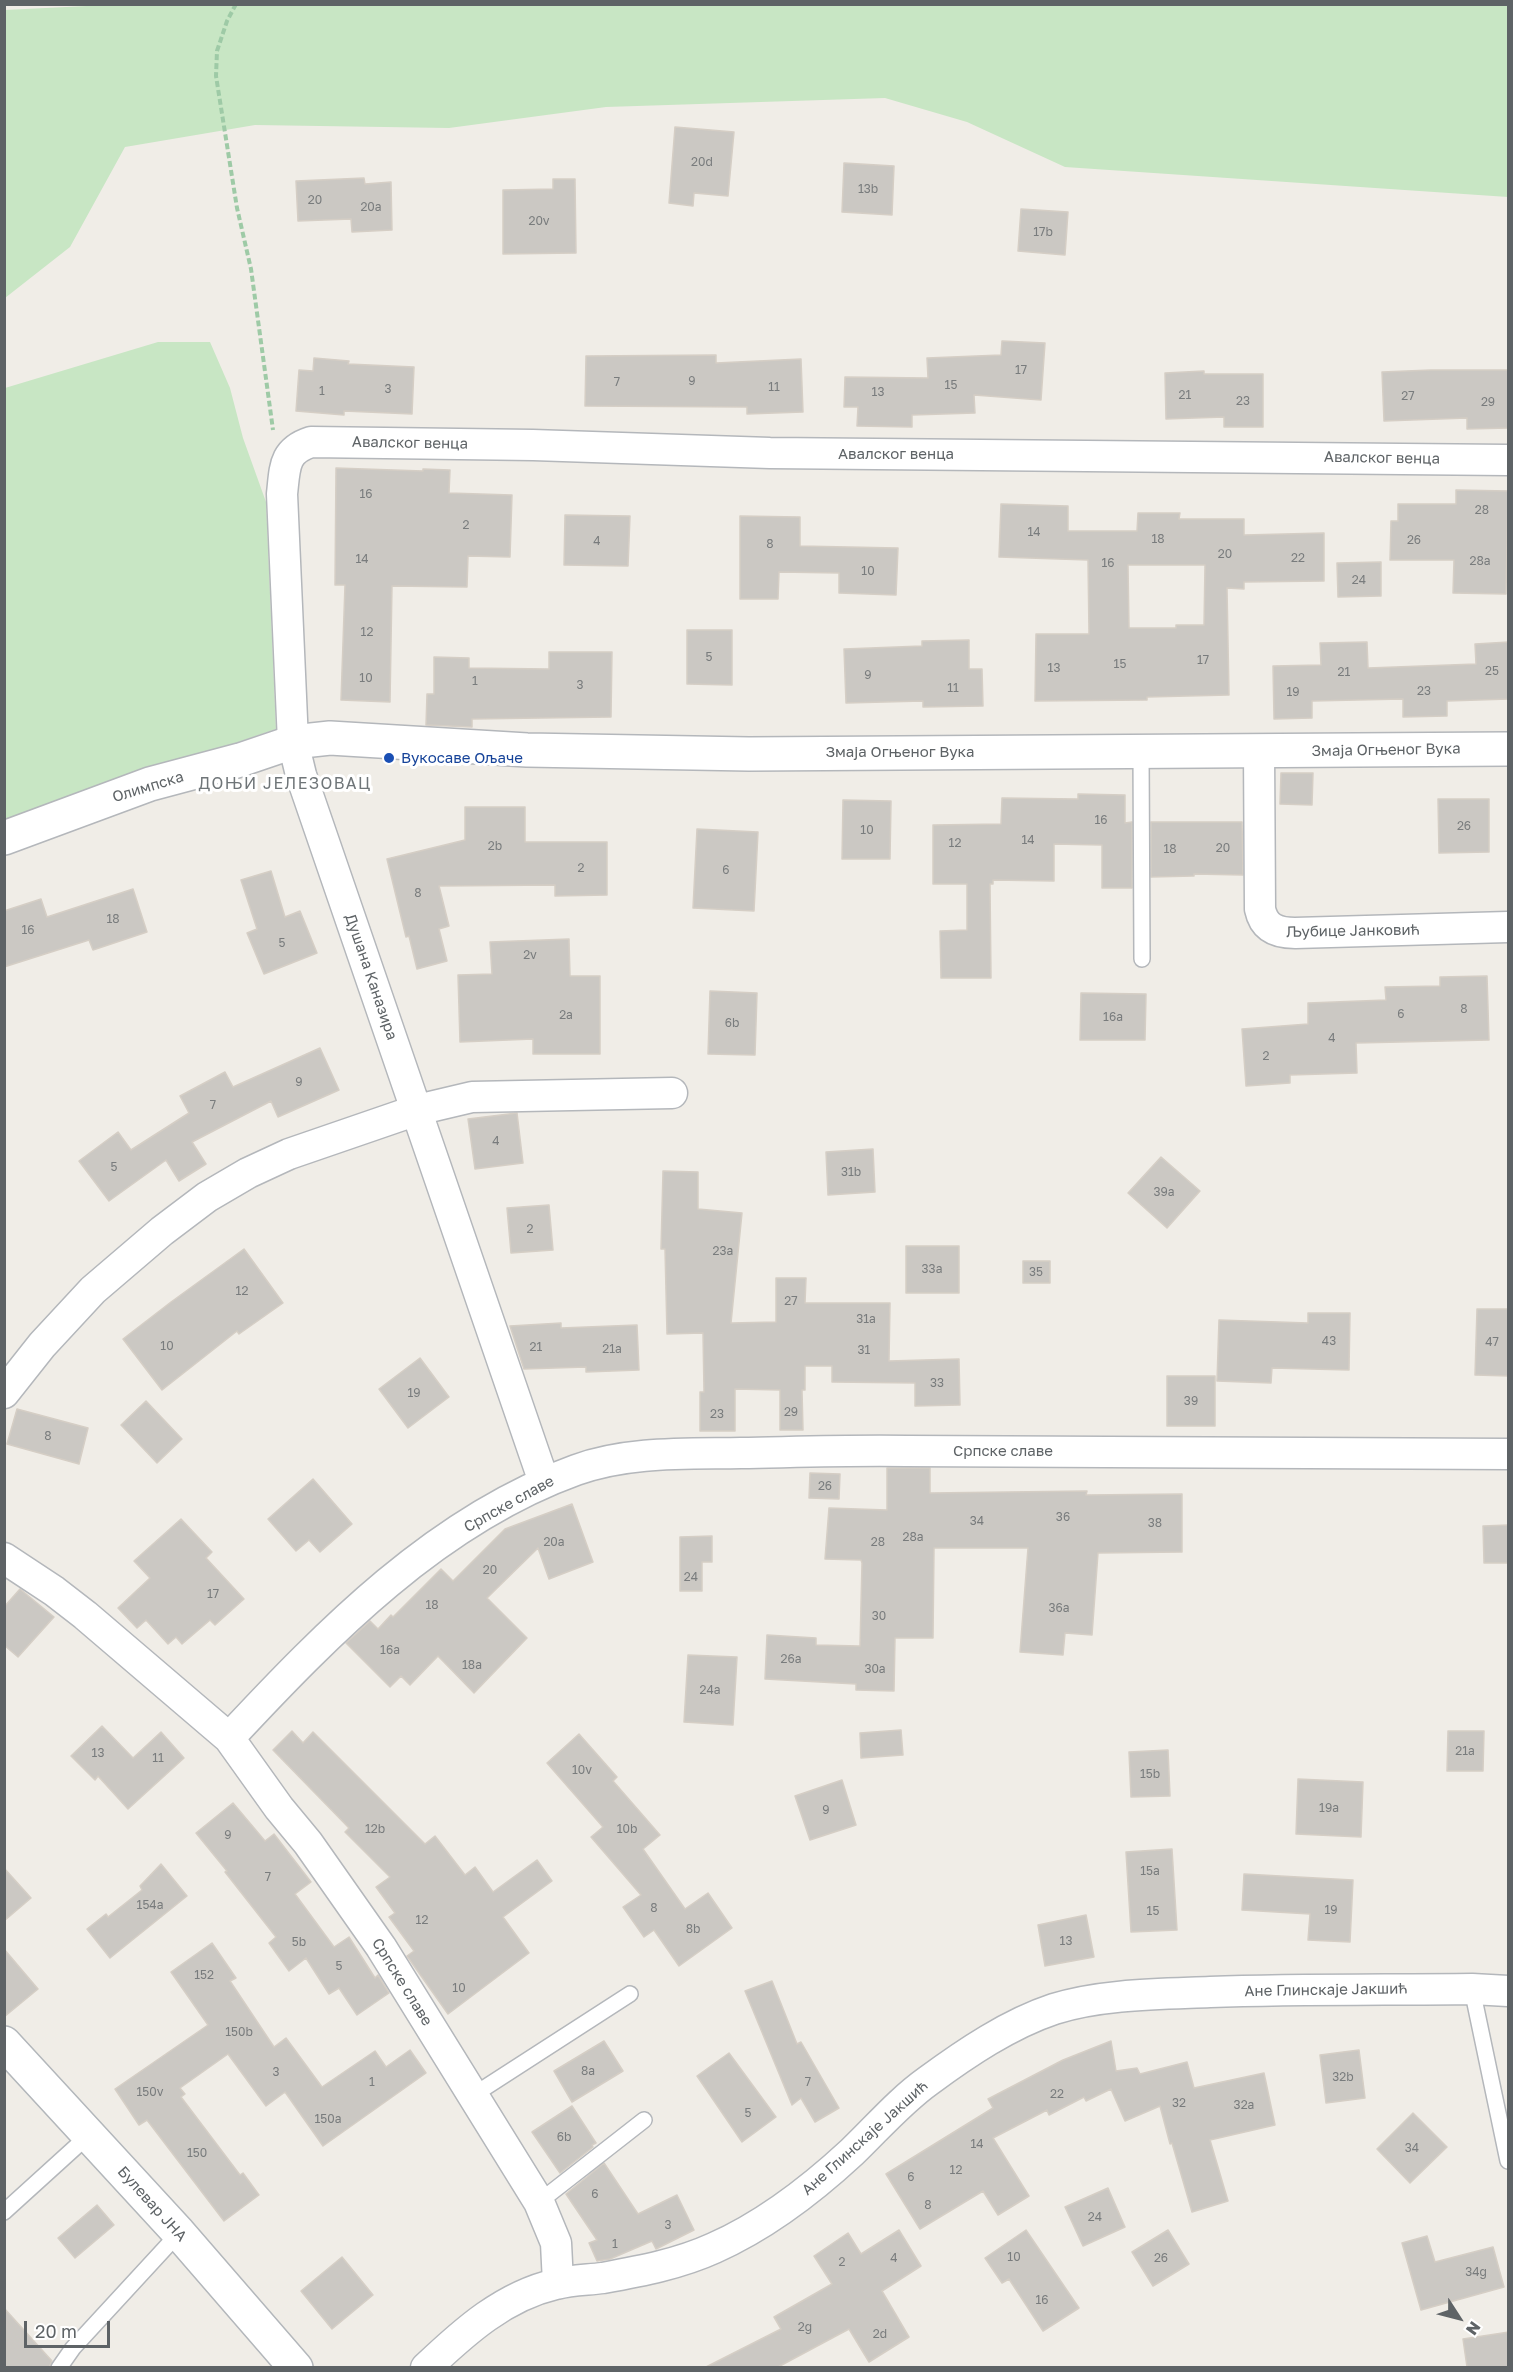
<!DOCTYPE html>
<html>
<head>
<meta charset="utf-8">
<style>
	body { margin:0 }
	#map { position:relative; width:1513px; height:2372px; overflow:hidden; background:#f0ede7; font-family:"Golos Text",sans-serif }
	canvas { display:block }
	.frame { position:absolute; inset:0; border:6px solid #5e6366; pointer-events:none }
	.north { position:absolute; left:1429px; top:2288px; width:60px; height:60px; -webkit-text-stroke:4px #fff; paint-order:stroke; rotate:126deg; font-size:16px; font-weight:700; line-height:24px; text-align:center; color:#5e6366 }
	.north::after { content:''; display:block; margin:auto; width:21px; height:27px; background:#5e6366; clip-path:polygon(50% 0,100% 100%,50% 72%,0 100%) }
	.scale { position:absolute; left:24px; top:2321px; width:86px; height:27px; box-sizing:border-box; border:3px solid #5e6366; border-top:0; padding-left:8px; font-size:18px; line-height:21px; white-space:nowrap; color:#5e6366; -webkit-text-stroke:4px #fff; paint-order:stroke }
</style>
</head>
<body>
<div id="map">
<canvas width="1513" height="2372"></canvas>
<div class="frame"></div>
<div class="north">N</div>
<div class="scale">20 m</div>
</div>
<script>
const ctx = document.querySelector('canvas').getContext('2d');
ctx.lineJoin = 'round';
function fill(path, color) { ctx.fillStyle = color; ctx.fill(path, 'evenodd'); }
function strokePath(path, color, width, dash) { ctx.strokeStyle = color; ctx.lineWidth = width; ctx.lineCap = dash ? 'butt' : 'round'; ctx.setLineDash(dash || []); ctx.stroke(path); }
function label(font, color, halo, rows, align = 'center') {
  ctx.font = font + ' "Golos Text",sans-serif'; ctx.lineWidth = 6; ctx.setLineDash([]); ctx.textBaseline = 'middle'; ctx.strokeStyle = halo; ctx.fillStyle = color; for (const [text, x, y, turn = 0] of rows) {
    ctx.save(); ctx.translate(x, y); ctx.rotate((+turn || 0) * Math.PI / 180); ctx.textAlign = isNaN(turn) ? turn : align; if (halo) ctx.strokeText(text, 0, 0); ctx.fillText(text, 0, 0); ctx.restore();
  }
}
const green = new Path2D(`
	M107 5H1508V197L1065 167 967 122 885 98 606 107 449 128 255 125 125 147 70 247 5 298V10Z
	M158 342H210L230 388 243 438 266 502 276 729 227 746 145 768 5 820V388Z`);
const building = new Path2D(`
	M675 127 734 132 728 196 694 193 693 206 669 203Z
	M844 163 894 166 892 215 842 212Z
	M364 178 365 184 391 182 392 230 352 232 351 219 298 221 296 181Z
	M553 179H575L576 253 503 254V190L553 189Z
	M1021 209 1068 212 1065 255 1018 251Z
	M1002 341 1045 343 1041 400 974 395 975 413 912 415V427L857 426 858 407H844L845 377 928 378 927 358 1001 355Z
	M716 355V363L801 359 803 412 747 414V407L585 406 586 356Z
	M314 358 349 361 348 364 414 367 412 414 344 411V415L296 411 299 370 313 371Z
	M1431 370H1508L1509 428 1467 429V418L1384 421 1382 372Z
	M1204 371V374H1263V427H1224V417L1166 419 1165 373Z
	M336 468 423 471V469L450 470 449 493 512 495 510 557 468 556 467 587 392 586 390 702 341 700 345 585H335Z
	M1456 490 1508 491 1506 594 1453 593 1454 560H1390L1391 521H1398V504H1456Z
	M1001 504 1068 506V531H1137L1138 513H1180L1179 519H1244V535L1324 533V581L1244 582V589L1227 588 1229 695 1147 697V700L1035 701 1036 634H1089L1088 560 999 557ZM1128 565H1205L1204 625H1176V628H1129Z
	M565 515 630 516 628 566 564 565Z
	M740 516 800 517V546L898 548 896 595 839 593V573L779 572 778 599H740Z
	M1381 562V596L1338 597 1337 563Z
	M687 630H732V685L687 684Z
	M969 640V669H982L983 706 923 707V701L846 703 844 649 922 646V641Z
	M1367 642 1368 668 1476 664 1475 644 1509 642V699L1447 701V716L1403 717V699L1312 701V718L1274 719 1273 666 1321 665 1320 643Z
	M549 652H612L611 717 472 719V727L426 725 427 694H434V657L469 658V668L549 669Z
	M1281 773H1313L1312 805 1280 804Z
	M1078 794 1125 795V823L1132 822V888H1102V845L1054 844V881L993 880V884H990L991 978H941L940 931 967 930V884H933V825L1001 824 1002 798 1078 799Z
	M1438 799H1489V852L1439 853Z
	M843 800 891 801 890 859H842Z
	M465 807H525V842H607V895L555 896V885L439 886 449 926 439 929 447 961 417 969 409 936 406 937 387 859 465 840Z
	M1151 822H1242L1243 875 1194 874V876L1151 877Z
	M697 829 758 832 754 911 693 908Z
	M271 871 285 917 300 911 317 953 264 974 247 933 257 929 241 880Z
	M133 889 147 932 93 950 89 940 4 967V911L41 899 47 917Z
	M569 939 570 976H600V1054H533V1039L460 1042 458 975 492 974 490 942Z
	M1487 976 1489 1040 1356 1043 1357 1073 1290 1075V1083L1246 1086 1242 1029 1308 1024V1003L1386 1000 1385 987 1440 986V977Z
	M710 991 757 993 755 1055 708 1054Z
	M1081 993 1146 994 1145 1040H1080Z
	M320 1048 339 1090 278 1117 271 1101 192 1142 206 1164 179 1181 166 1160 109 1201 79 1161 118 1132 131 1150 189 1113 180 1096 225 1072 233 1087Z
	M517 1113 523 1163 475 1169 468 1119Z
	M873 1149 875 1192 828 1195 826 1152Z
	M1161 1157 1200 1191 1167 1228 1128 1193Z
	M663 1171 698 1172V1209L742 1213 731 1323 776 1322V1278H806L805 1303H890L889 1361 959 1359 960 1405 915 1406V1383L832 1382V1366H805V1390H802L803 1430H780V1390L735 1389V1431H700V1392H704L703 1333 667 1334 665 1249H661Z
	M549 1205 553 1250 511 1253 507 1208Z
	M906 1246H959V1293H906Z
	M244 1249 283 1303 239 1334 237 1331 162 1390 123 1339 171 1302Z
	M1023 1261H1050V1283H1023Z
	M1477 1309H1509V1376L1475 1375Z
	M1308 1313H1350L1349 1370 1272 1368 1271 1383 1217 1381 1219 1320 1308 1323Z
	M561 1323V1328L637 1325 639 1370 586 1372V1367L524 1369 510 1326Z
	M420 1358 449 1397 408 1428 379 1389Z
	M1167 1376H1215V1426H1167Z
	M146 1401 182 1439 157 1463 121 1425Z
	M17 1409 88 1428 79 1464 7 1444Z
	M887 1468H930V1493L1087 1491 1086 1495 1182 1494V1552L1098 1553 1092 1635 1065 1633 1063 1655 1020 1652 1028 1548H934L933 1638H895L894 1691 856 1690V1684L765 1679 767 1635 816 1638V1645L860 1646 862 1563 861 1560 825 1559 829 1508 887 1510Z
	M810 1473 840 1474 839 1499 809 1498Z
	M313 1479 352 1524 320 1552 309 1540 296 1551 268 1519Z
	M572 1504 593 1562 549 1579 538 1548 487 1598 527 1638 474 1693 438 1656 410 1685 401 1676 390 1687 346 1643 370 1621 378 1629 391 1615 393 1617 441 1569 453 1581 505 1529Z
	M181 1519 212 1552 206 1558 244 1599 215 1625 210 1620 182 1644 176 1637 168 1644 146 1620 137 1628 118 1608 150 1578 134 1561Z
	M1509 1525V1563H1484L1483 1526Z
	M712 1536V1562H702V1591H680V1537Z
	M20 1589 54 1617 18 1657 4 1645V1607Z
	M688 1655 737 1657 733 1725 684 1722Z
	M102 1726 133 1758 161 1732 184 1758 128 1809 98 1776 95 1780 71 1756Z
	M901 1730 903 1755 861 1758 860 1733Z
	M292 1731 303 1743 313 1732 425 1844 435 1836 465 1875 475 1867 493 1892 537 1860 552 1881 503 1917 529 1953 448 2014 407 1956 414 1951 389 1917 395 1913 376 1887 390 1877 345 1832 349 1828 273 1750Z
	M1448 1731H1484L1483 1771H1447Z
	M579 1734 617 1777 613 1781 660 1835 643 1849 685 1909 708 1893 732 1928 679 1966 654 1930 644 1937 623 1907 641 1895 591 1837 603 1827 547 1763Z
	M1168 1750 1170 1796 1131 1797 1129 1752Z
	M1298 1779 1363 1782 1361 1837 1296 1834Z
	M842 1780 856 1825 810 1840 795 1796Z
	M233 1803 265 1841 274 1834 311 1882 295 1894 334 1947 349 1937 375 1978 378 1975 389 1993 357 2015 339 1988 329 1994 306 1958 289 1971 269 1943 276 1937 225 1872 227 1871 196 1833Z
	M1172 1849 1177 1930 1131 1932 1126 1852Z
	M161 1864 187 1896 110 1958 87 1929 106 1914 108 1917 142 1890 140 1886Z
	M4 1868 31 1898 4 1921Z
	M1244 1874 1353 1880 1350 1942 1308 1940 1310 1914 1242 1910Z
	M1086 1915 1094 1957 1045 1966 1038 1925Z
	M212 1943 236 1978 230 1981 274 2047 286 2038 322 2087 375 2051 386 2067 410 2050 426 2073 323 2146 285 2092 266 2106 228 2054 180 2088 185 2094 181 2097 240 2175 243 2173 259 2195 224 2221 147 2120 139 2125 115 2089 208 2025 171 1972Z
	M4 1949 38 1989 4 2017Z
	M772 1981 797 2044 801 2042 839 2108 815 2122 801 2098 792 2105 745 1991Z
	M604 2041 623 2071 572 2102 554 2071Z
	M1111 2041 1116 2071 1137 2068 1140 2074 1187 2062 1194 2088 1264 2073 1275 2125 1210 2140 1228 2201 1192 2212 1172 2143 1170 2144 1160 2106 1125 2121 1111 2089 1086 2101 1084 2097 1049 2115 1047 2110 993 2138 1029 2196 998 2215 983 2191 920 2229 886 2174 993 2108 988 2099 1063 2060Z
	M1359 2050 1365 2098 1326 2103 1320 2055Z
	M729 2053 776 2117 742 2142 697 2076Z
	M572 2106 596 2143 592 2145 593 2147 560 2173 532 2132Z
	M1413 2113 1447 2147 1410 2183 1377 2149Z
	M604 2163 638 2214 677 2195 694 2230 656 2249 652 2241 610 2259 597 2261 589 2243 597 2240 566 2194Z
	M1108 2188 1125 2227 1083 2246 1065 2207Z
	M97 2205 114 2225 75 2258 58 2238Z
	M899 2230 921 2266 882 2291 909 2337 869 2362 849 2329 778 2367H706L781 2329 774 2317 832 2284 814 2256 848 2233 861 2254Z
	M1026 2230 1079 2308 1043 2331 1009 2279 1002 2283 985 2258Z
	M1168 2230 1189 2264 1153 2286 1132 2252Z
	M1427 2236 1435 2262 1493 2247 1504 2287 1421 2310 1402 2243Z
	M342 2257 373 2295 332 2329 301 2291Z
	M4 2308 52 2361 49 2367H4Z
	M1509 2332V2367H1467L1463 2339Z`);
const path = new Path2D(`
	M236 4 227 21 217 51 216 76 237 208 251 269 273 430`);
const service = new Path2D(`
	M1141 751 1142 959
	M1472 1989 1508 2161
	M472 2096 630 1994
	M539 2202 644 2120
	M4 2212 90 2134
	M59 2368 73 2348 179 2233`);
const minor = new Path2D(`
	M1259 751 1260 909C1264 928 1277 933 1295 933L1508 927
	M4 1393 42 1345 93 1290 162 1231 207 1197 248 1173 289 1154 417 1110 472 1097 672 1093
	M544 1482 301 775 293 742 282 494C285 468 283 451 311 442L533 445 770 453 1508 460
	M4 1558 54 1591 85 1615 229 1738 279 1808 308 1843 381 1947 539 2202 556 2243 558 2283
	M229 1738C328 1632 437 1520 576 1470 628 1451 687 1454 741 1453 796 1452 851 1450 907 1451 1107 1452 1308 1453 1508 1454
	M426 2368C465 2331 504 2296 556 2284 571 2280 587 2280 603 2278 641 2271 679 2264 714 2248 766 2225 811 2190 852 2152 877 2128 900 2101 928 2081 966 2053 1009 2024 1054 2009 1101 1994 1161 1994 1210 1992 1297 1989 1384 1990 1472 1989L1508 1991`);
const tertiary = new Path2D(`
	M4 838 150 784 240 760 293 742 330 738 527 750 749 754 1508 749`);
const secondary = new Path2D(`
	M4 2043 179 2233 296 2368`);
const markers = [
	[389,758,6,"#1a4fb4"]
];
const numberNames = [
	["20d",702,162],
	["13b",868,189],
	["20",315,200],
	["20a",371,207],
	["20v",539,221],
	["17b",1043,232],
	["17",1021,370],
	["9",692,381],
	["7",617,382],
	["15",951,385],
	["11",774,387],
	["3",388,389],
	["1",322,391],
	["13",878,392],
	["21",1185,395],
	["27",1408,396],
	["23",1243,401],
	["29",1488,402],
	["16",366,494],
	["28",1482,510],
	["2",466,525],
	["14",1034,532],
	["18",1158,539],
	["26",1414,540],
	["4",597,541],
	["8",770,544],
	["20",1225,554],
	["22",1298,558],
	["14",362,559],
	["28a",1480,561],
	["16",1108,563],
	["10",868,571],
	["24",1359,580],
	["12",367,632],
	["5",709,657],
	["17",1203,660],
	["15",1120,664],
	["13",1054,668],
	["25",1492,671],
	["21",1344,672],
	["9",868,675],
	["10",366,678],
	["1",475,681],
	["3",580,685],
	["11",953,688],
	["23",1424,691],
	["19",1293,692],
	["16",1101,820],
	["26",1464,826],
	["10",867,830],
	["14",1028,840],
	["12",955,843],
	["2b",495,846],
	["20",1223,848],
	["18",1170,849],
	["2",581,868],
	["6",726,870],
	["8",418,893],
	["18",113,919],
	["16",28,930],
	["5",282,943],
	["2v",530,955],
	["8",1464,1009],
	["6",1401,1014],
	["2a",566,1015],
	["16a",1113,1017],
	["6b",732,1023],
	["4",1332,1038],
	["2",1266,1056],
	["9",299,1082],
	["7",213,1105],
	["4",496,1141],
	["5",114,1167],
	["31b",851,1172],
	["39a",1164,1192],
	["2",530,1229],
	["23a",723,1251],
	["33a",932,1269],
	["35",1036,1272],
	["12",242,1291],
	["27",791,1301],
	["31a",866,1319],
	["43",1329,1341],
	["47",1492,1342],
	["10",167,1346],
	["21",536,1347],
	["21a",612,1349],
	["31",864,1350],
	["33",937,1383],
	["19",414,1393],
	["39",1191,1401],
	["29",791,1412],
	["23",717,1414],
	["8",48,1436],
	["26",825,1486],
	["36",1063,1517],
	["34",977,1521],
	["38",1155,1523],
	["28a",913,1537],
	["20a",554,1542],
	["28",878,1542],
	["20",490,1570],
	["24",691,1577],
	["17",213,1594],
	["18",432,1605],
	["36a",1059,1608],
	["30",879,1616],
	["16a",390,1650],
	["26a",791,1659],
	["18a",472,1665],
	["30a",875,1669],
	["24a",710,1690],
	["21a",1465,1751],
	["13",98,1753],
	["11",158,1758],
	["10v",582,1770],
	["15b",1150,1774],
	["19a",1329,1808],
	["9",826,1810],
	["12b",375,1829],
	["10b",627,1829],
	["9",228,1835],
	["15a",1150,1871],
	["7",268,1877],
	["154a",150,1905],
	["8",654,1908],
	["19",1331,1910],
	["15",1153,1911],
	["12",422,1920],
	["8b",693,1929],
	["13",1066,1941],
	["5b",299,1942],
	["5",339,1966],
	["152",204,1975],
	["10",459,1988],
	["150b",239,2032],
	["8a",588,2071],
	["3",276,2072],
	["32b",1343,2077],
	["1",372,2082],
	["7",808,2082],
	["150v",150,2092],
	["22",1057,2094],
	["32",1179,2103],
	["32a",1244,2105],
	["5",748,2113],
	["150a",328,2119],
	["6b",564,2137],
	["14",977,2144],
	["34",1412,2148],
	["150",197,2153],
	["12",956,2170],
	["6",911,2177],
	["6",595,2194],
	["8",928,2205],
	["24",1095,2217],
	["3",668,2225],
	["1",615,2244],
	["10",1014,2257],
	["4",894,2258],
	["26",1161,2258],
	["2",842,2262],
	["34g",1476,2272],
	["16",1042,2300],
	["2g",805,2327],
	["2d",880,2334]
];
const streetNames = [
	["Авалског венца",410,443,1],
	["Авалског венца",896,454],
	["Авалског венца",1382,458,1],
	["Змаја Огњеног Вука",1386,750,-1],
	["Змаја Огњеног Вука",900,752],
	["Олимпска",148,787,-17],
	["Љубице Јанковић",1353,931,-1],
	["Душана Каназира",371,977,71],
	["Српске славе",1003,1451],
	["Српске славе",509,1504,-29],
	["Српске славе",402,1982,58],
	["Ане Глинскаје Јакшић",1326,1990,-1],
	["Ане Глинскаје Јакшић",865,2138,-42],
	["Булевар ЈНА",152,2204,48]
];
const transitNames = [
	["Вукосаве Ољаче",401,758]
];
const neighbourhoodNames = [
	["ДОЊИ ЈЕЛЕЗОВАЦ",285,784]
];
fill(green, '#c8e6c4');
fill(building, '#cbc8c3');
strokePath(building, '#d5cec5', 1.5);
strokePath(service, '#b4b7bb', 18);
strokePath(minor, '#b4b7bb', 33);
strokePath(tertiary, '#b4b7bb', 36);
strokePath(secondary, '#b3b7bb', 36);
strokePath(path, '#9ecaa6', 4, [6, 3]);
strokePath(service, '#fff', 15);
strokePath(minor, '#fff', 30);
strokePath(tertiary, '#fff', 33);
strokePath(secondary, '#fff', 33);
for (const [x, y, r, color] of markers) { const dot = new Path2D(); dot.arc(x, y, r, 0, 2 * Math.PI); ctx.fillStyle = color; ctx.fill(dot); strokePath(dot, '#fff', 2); }
label('12px', '#797c7d', null, numberNames);
label('15px', '#5e6366', '#fff', streetNames);
label('15px', '#164399', '#fff', transitNames, 'left');
ctx.letterSpacing = '1.5px';
label('16px', '#6f7578', '#fff', neighbourhoodNames);
ctx.letterSpacing = '0px';
</script>
</body>
</html>
